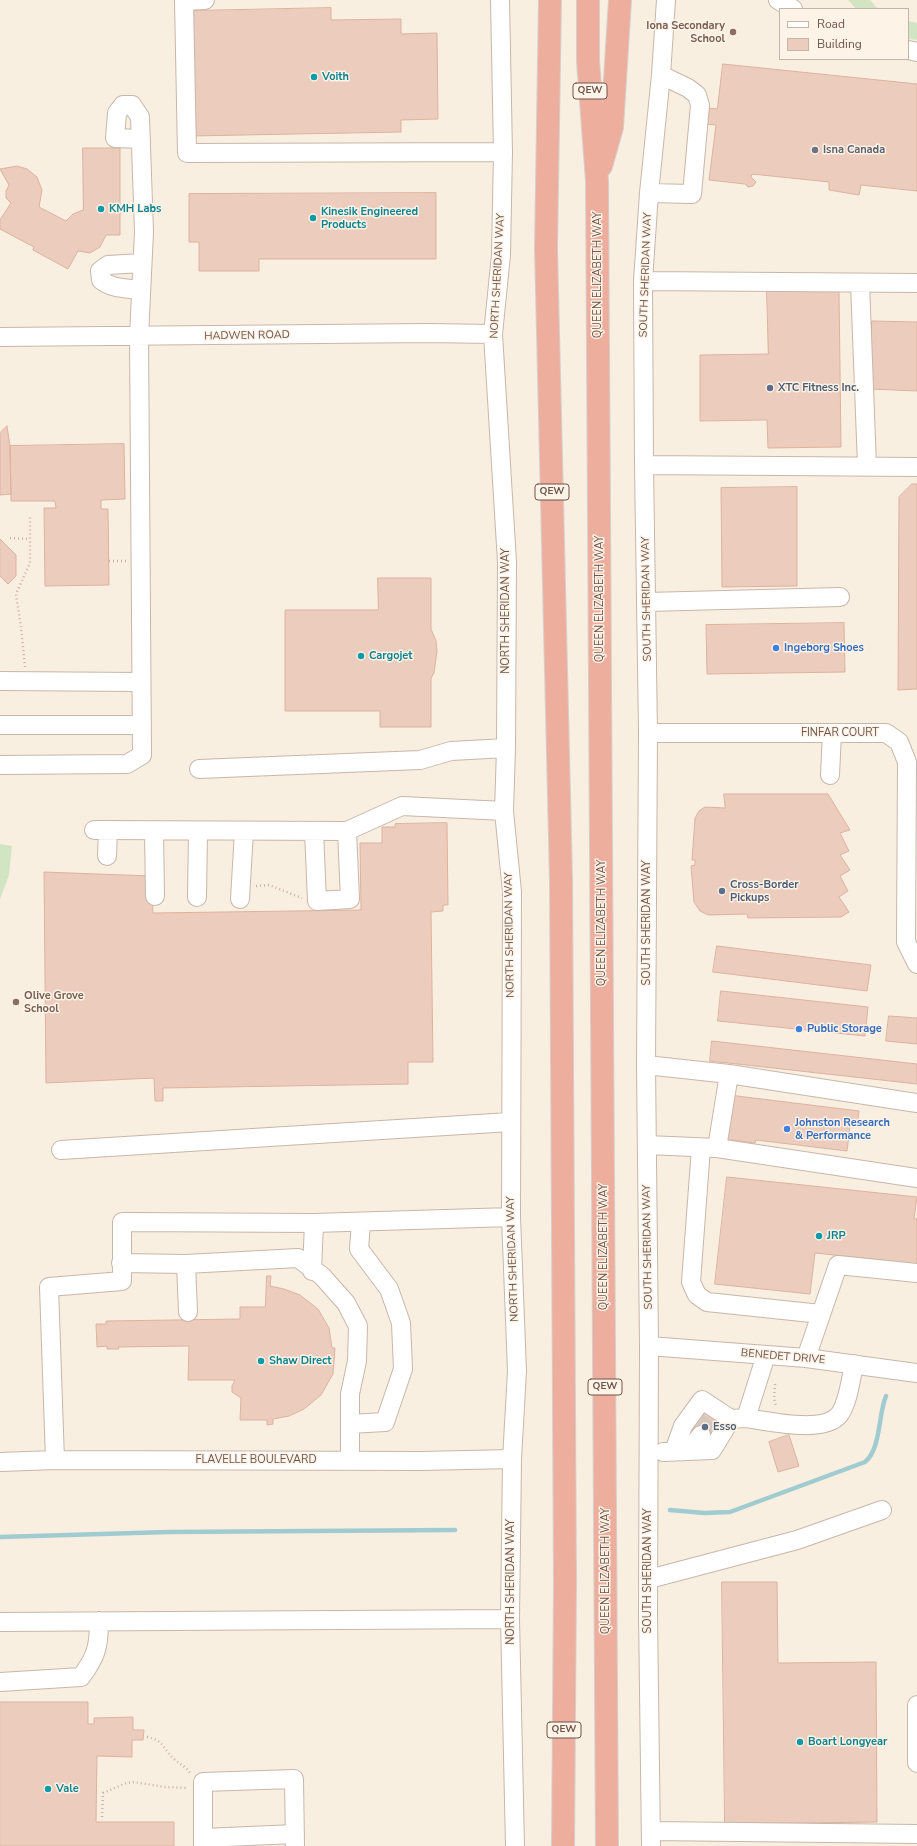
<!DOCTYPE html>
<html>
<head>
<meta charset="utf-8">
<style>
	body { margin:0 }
	#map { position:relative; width:917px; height:1846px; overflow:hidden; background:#f9efe1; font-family:"Nunito Sans",sans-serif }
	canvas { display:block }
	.legend { position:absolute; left:779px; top:8px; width:130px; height:52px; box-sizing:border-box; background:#fdf3e7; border:1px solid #c4b4a9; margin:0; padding:5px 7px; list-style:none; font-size:12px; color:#6e554b }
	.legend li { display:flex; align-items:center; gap:8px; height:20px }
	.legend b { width:20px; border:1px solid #c4b4a9 }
</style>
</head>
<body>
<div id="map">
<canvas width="917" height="1846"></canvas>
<ul class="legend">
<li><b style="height:5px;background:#fff"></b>Road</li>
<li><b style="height:11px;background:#ecccbc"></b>Building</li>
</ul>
</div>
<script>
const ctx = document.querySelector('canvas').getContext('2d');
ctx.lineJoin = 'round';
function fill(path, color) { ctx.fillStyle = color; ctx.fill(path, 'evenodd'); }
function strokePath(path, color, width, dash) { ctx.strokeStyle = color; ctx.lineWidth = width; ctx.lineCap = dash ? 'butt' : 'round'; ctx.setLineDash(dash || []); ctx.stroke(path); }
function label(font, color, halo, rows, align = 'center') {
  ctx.font = font + ' "Nunito Sans",sans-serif'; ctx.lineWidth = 3; ctx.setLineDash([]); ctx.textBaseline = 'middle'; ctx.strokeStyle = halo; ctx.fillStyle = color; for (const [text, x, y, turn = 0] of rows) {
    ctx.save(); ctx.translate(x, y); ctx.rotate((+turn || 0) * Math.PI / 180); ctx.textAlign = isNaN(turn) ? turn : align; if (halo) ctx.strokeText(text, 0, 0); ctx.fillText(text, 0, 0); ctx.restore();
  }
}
const green = new Path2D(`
	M848 0H870L876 7 881 9H856Z
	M908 21 917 23V40L908 39Z
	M0 844 12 846 9 875 0 899Z`);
const stream = new Path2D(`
	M670 1510 704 1513 730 1512 865 1462C881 1449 878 1415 886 1396
	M0 1537 169 1532 455 1530`);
const building = new Path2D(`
	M331 8V20L401 19V34L437 33 438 119 401 120V132L191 136 189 11Z
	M723 64 917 84V191L861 185 859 195 829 190V182L752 174 751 177 756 182 753 186 748 187 745 184 709 180 716 125 705 124 707 108 717 109Z
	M83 148H120V235H106L100 247 90 253 78 251 68 269 33 250 34 247 0 229V220L11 203 6 198V191L9 185 0 169 17 166 27 169 37 177 42 190 39 207 66 221 73 214 83 210Z
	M436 193V259H259V271H199V242H189V194Z
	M767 291H839L841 447 768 448 767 420 700 421V355L768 354Z
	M872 321 917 322V391L870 389Z
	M7 426 10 446 11 494 0 495V433Z
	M124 444 125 499 101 500V509H108L109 585 45 586 44 508H56L55 501H11L10 446Z
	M912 484H917V689L898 690 899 497Z
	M797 487V586L722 587 721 488Z
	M0 539 16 555V576L8 584 0 576Z
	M378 578H431V629L436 641 437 651 434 673 431 678V727H380V711H285V610H378Z
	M844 623 845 672 707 674 706 625Z
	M724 794H828L850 830 840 833 849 851 840 855 850 870 840 876 848 891 839 897 849 912 841 917 748 918 747 914 708 915 700 911 694 902 691 866 695 865V860H692L695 818 699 811 705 807 725 808Z
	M447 823 448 905H443V911L431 912 433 1062H408V1084L163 1088V1101H155L154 1078 46 1083 44 872 151 876 153 913 361 910 360 843H382V827H395V824Z
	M717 946 871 965 867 991 713 972Z
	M721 991 868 1007 865 1036 718 1021Z
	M889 1016 917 1018V1044L886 1041Z
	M712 1041 917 1064V1084L710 1061Z
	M729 1095 859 1111 858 1120 851 1119 847 1151 756 1140 755 1143 723 1139Z
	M727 1177 917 1197 914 1219H917V1264L815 1253 810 1294 715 1284Z
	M267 1276H271L270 1286 284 1289 300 1295 318 1309 329 1328 332 1348H335L333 1374 321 1395 304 1409 289 1416 273 1419V1424L267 1425V1420H240L241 1398 232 1392V1386L235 1380H188L189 1346 118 1347 119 1349H107V1346L97 1347 96 1324H106V1321L240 1319V1307H265Z
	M702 1410 722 1426 710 1442 688 1426Z
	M789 1435 799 1466 778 1472 769 1442Z
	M722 1582H777L778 1663 876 1662 877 1822 725 1824Z
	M0 1702H88V1724H94V1718L133 1717V1730H144L143 1740H132V1757L97 1756 96 1822H174V1846H0Z`);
const minorTunnel = new Path2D(`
	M701 1435 712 1419`);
const path = new Path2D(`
	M10 538 30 539
	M109 561H126
	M25 667 21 627 16 594 30 563V517
	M256 886 269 885 302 898
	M775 1384 774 1398 776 1406
	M147 1737C164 1740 163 1749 174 1759 181 1765 185 1766 191 1774
	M102 1817 103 1793 126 1783 134 1782 165 1787 188 1788`);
const minor = new Path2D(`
	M205 0 184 1 187 153 503 152
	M500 0 503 152 501 255 493 334 507 562 506 748 504 811 512 892 511 1217 517 1371 512 1459 510 1619 515 1846
	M778 0 793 9
	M908 50 917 52
	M649 193 692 194 700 105 697 95 688 88 661 75
	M643 281 917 283
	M860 283 867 466
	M141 290C127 288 112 289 101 280L100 271 108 265 142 263
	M0 337 427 333 493 334
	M644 465 917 467
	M647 602 840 597
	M0 681 141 682
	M0 725H142
	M648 733H886L899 742 907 762 906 942 917 964
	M0 765 127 764 142 755 139 336 144 232 140 117 132 105H123L117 113 115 138 141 139
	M199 769 420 760 451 751 506 748
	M830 775 832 733
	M94 830 347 831 402 806 504 811
	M154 831 155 896
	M314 831 317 901 350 899 347 831
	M107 856 108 830
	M197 897 198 831
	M240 899 244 831
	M646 1065 729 1074 917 1103
	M647 1145 717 1148 917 1178
	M701 1148 691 1282 697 1295 707 1302 821 1314
	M717 1148 729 1074
	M61 1150 510 1122
	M121 1263 186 1264 298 1258 322 1276 346 1303 358 1326 357 1361 350 1394V1461
	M186 1264 188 1312
	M312 1271 314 1223
	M649 1346 806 1358 917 1373
	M766 1355 746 1418C769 1421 823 1434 839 1415 848 1404 851 1378 854 1364
	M806 1358 838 1265 917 1273
	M350 1424 385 1422 403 1369 401 1323 389 1289 359 1249 361 1222
	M689 1450 701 1435
	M674 1451 683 1426 702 1400 731 1419 746 1418
	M663 1452 712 1450 731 1419
	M55 1460 49 1287 122 1281V1222L314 1223 511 1217
	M0 1462 55 1460 421 1461 512 1459
	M649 1579 797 1540 882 1510
	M0 1622 510 1619
	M0 1682 81 1677C96 1657 99 1647 99 1621
	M917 1705V1763
	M651 1831 917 1834
	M203 1838 295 1834
	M203 1846V1782L294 1779 295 1846
	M651 1846 648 1612 649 1346 646 1065 648 733 644 465 643 281 649 193 661 75 666 0`);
const highway = new Path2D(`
	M550 0 546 248 561 880 565 1582 563 1846
	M588 0V61L597 181 607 1846
	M601 166 612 127 620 0`);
const markers = [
	[733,32,4,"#8d6e63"],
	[314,77,4,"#0f9aa8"],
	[815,150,4,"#6b7280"],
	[101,209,4,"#0f9aa8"],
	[313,218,4,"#0f9aa8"],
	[770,388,4,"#5c6f8a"],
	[776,648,4,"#3f7fe0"],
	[361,656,4,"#0f9aa8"],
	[722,891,4,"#5c6f8a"],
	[16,1002,4,"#8d6e63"],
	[799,1029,4,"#3f7fe0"],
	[787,1129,4,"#3f7fe0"],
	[819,1236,4,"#0f9aa8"],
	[261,1361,4,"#0f9aa8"],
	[705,1427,4,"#5c6f8a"],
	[800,1742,4,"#0f9aa8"],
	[48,1789,4,"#0f9aa8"]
];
const shields = [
	[590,91,34],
	[552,492,34],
	[605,1387,34],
	[564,1730,34]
];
const shieldNames = [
	["QEW",590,91],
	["QEW",552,492],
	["QEW",605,1387],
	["QEW",564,1730]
];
const educationNames = [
	["Iona Secondary",725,26],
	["School",725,39],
	["Olive Grove",24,996,"left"],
	["School",24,1009,"left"]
];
const cultureNames = [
	["Voith",322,77],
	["KMH Labs",109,209],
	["Kinesik Engineered",321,212],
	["Products",321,225],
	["Cargojet",369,656],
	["JRP",827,1236],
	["Shaw Direct",269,1361],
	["Boart Longyear",808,1742],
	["Vale",56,1789]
];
const worshipNames = [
	["Isna Canada",823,150]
];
const streetNames = [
	["QUEEN ELIZABETH WAY",598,275,-90],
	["SOUTH SHERIDAN WAY",646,275,-88],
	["NORTH SHERIDAN WAY",498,276,-87],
	["HADWEN ROAD",247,336,-1],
	["QUEEN ELIZABETH WAY",600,599,-90],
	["SOUTH SHERIDAN WAY",647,599,-91],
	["NORTH SHERIDAN WAY",506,611,-90],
	["FINFAR COURT",840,733],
	["QUEEN ELIZABETH WAY",602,923,-90],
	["SOUTH SHERIDAN WAY",647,923,-90],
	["NORTH SHERIDAN WAY",510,935,-91],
	["QUEEN ELIZABETH WAY",604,1247,-90],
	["SOUTH SHERIDAN WAY",648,1247,-91],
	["NORTH SHERIDAN WAY",513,1259,-92],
	["BENEDET DRIVE",783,1357,5],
	["FLAVELLE BOULEVARD",256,1460],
	["QUEEN ELIZABETH WAY",606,1571,-90],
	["SOUTH SHERIDAN WAY",648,1571,-90],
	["NORTH SHERIDAN WAY",511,1582,-90]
];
const serviceNames = [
	["XTC Fitness Inc.",778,388],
	["Cross-Border",730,885],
	["Pickups",730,898],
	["Esso",713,1427]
];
const shopNames = [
	["Ingeborg Shoes",784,648],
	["Public Storage",807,1029],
	["Johnston Research",795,1123],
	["& Performance",795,1136]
];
fill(green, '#d2e5c2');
strokePath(stream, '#a0ccd1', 4.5);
fill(building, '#ecccbc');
strokePath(building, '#ddb29e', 1);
strokePath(minorTunnel, '#d6c8bc', 18, [18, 9]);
strokePath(minor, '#c8b6aa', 20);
strokePath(highway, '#d6cfcd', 24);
strokePath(path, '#d0b0a0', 2.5, [1, 3]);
strokePath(minor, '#fff', 18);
strokePath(highway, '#eeae9e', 22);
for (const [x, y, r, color] of markers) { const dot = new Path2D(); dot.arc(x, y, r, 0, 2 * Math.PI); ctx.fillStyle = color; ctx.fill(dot); strokePath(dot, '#fdf3e7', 1.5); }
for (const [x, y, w] of shields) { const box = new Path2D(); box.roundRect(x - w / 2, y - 8, w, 16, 3); ctx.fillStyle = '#fdf3e7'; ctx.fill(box); strokePath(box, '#6e554b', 1); }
label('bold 10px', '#6e554b', null, shieldNames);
label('bold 11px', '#785e54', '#fdf3e7', educationNames, 'right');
label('bold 11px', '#0d838f', '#fdf3e7', cultureNames, 'left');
label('bold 11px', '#5b616d', '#fdf3e7', worshipNames, 'left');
label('11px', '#6e554b', '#fdf3e7', streetNames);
label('bold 11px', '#4e5e75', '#fdf3e7', serviceNames, 'left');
label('bold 11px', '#366cbe', '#fdf3e7', shopNames, 'left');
</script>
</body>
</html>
